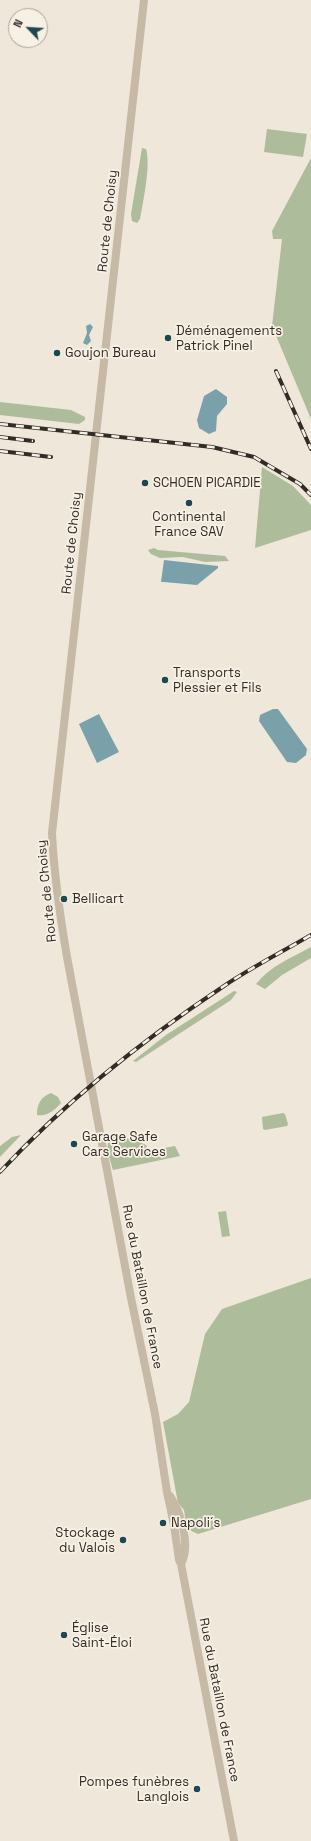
<!DOCTYPE html>
<html>
<head>
<meta charset="utf-8">
<style>
	body { margin:0 }
	#map { position:relative; width:311px; height:1841px; overflow:hidden; background:#efe7d9; font-family:"Space Grotesk",sans-serif }
	canvas { display:block }
	.north { position:absolute; left:8px; top:8px; width:40px; height:40px; box-sizing:border-box; background:#f7f1e5; border:1px solid #a8a299; border-radius:50%; rotate:295deg; font-size:11px; font-weight:700; line-height:16px; text-align:center; color:#322c26 }
	.north::after { content:''; display:block; margin:auto; width:14px; height:18px; background:#1f4750; clip-path:polygon(50% 0,100% 100%,50% 72%,0 100%) }
</style>
</head>
<body>
<div id="map">
<canvas width="311" height="1841"></canvas>
<div class="north">N</div>
</div>
<script>
const ctx = document.querySelector('canvas').getContext('2d');
ctx.lineJoin = 'round';
function fill(path, color) { ctx.fillStyle = color; ctx.fill(path, 'evenodd'); }
function strokePath(path, color, width, dash) { ctx.strokeStyle = color; ctx.lineWidth = width; ctx.lineCap = dash ? 'butt' : 'round'; ctx.setLineDash(dash || []); ctx.stroke(path); }
function label(font, color, halo, rows, align = 'center') {
  ctx.font = font + ' "Space Grotesk",sans-serif'; ctx.lineWidth = 3.5; ctx.setLineDash([]); ctx.textBaseline = 'middle'; ctx.strokeStyle = halo; ctx.fillStyle = color; for (const [text, x, y, turn = 0] of rows) {
    ctx.save(); ctx.translate(x, y); ctx.rotate((+turn || 0) * Math.PI / 180); ctx.textAlign = isNaN(turn) ? turn : align; if (halo) ctx.strokeText(text, 0, 0); ctx.fillText(text, 0, 0); ctx.restore();
  }
}
const green = new Path2D(`
	M267 129 307 134 303 157 264 152Z
	M142 148 146 149C151 164 143 203 140 219L137 223 132 221 131 214Z
	M311 158V419L272 326 282 239H273L272 231Z
	M0 402 71 410 85 417V420L79 424 0 415Z
	M262 467 293 486 311 505V530L255 548Z
	M154 548 158 550 225 556 229 561 205 562 183 557 160 558 151 554 148 550Z
	M311 947V958L282 975 265 989 256 984C270 966 291 958 311 947Z
	M234 991 237 992 231 1000 136 1062 133 1061 166 1035Z
	M51 1093 58 1097 61 1103C55 1110 47 1117 37 1115 37 1105 40 1097 51 1093Z
	M283 1113 285 1114 288 1124 287 1126 265 1130 263 1129 262 1117Z
	M21 1135 0 1157V1146L12 1137Z
	M115 1137 133 1139 146 1145 149 1151 175 1146 180 1156 113 1170 107 1150 109 1138Z
	M226 1211 230 1236 222 1237 218 1212Z
	M311 1278V1499L198 1534 187 1529 184 1510 178 1503 163 1422 178 1414 189 1402 205 1334 222 1309Z`);
const water = new Path2D(`
	M90 324 93 327 89 335 91 341 87 345 83 343 87 333 86 326Z
	M216 389 227 397V404L217 416 216 431 209 434 199 428 197 420 204 396Z
	M164 560 218 566V568L197 585 164 582H161Z
	M273 709H278L307 749 306 755 296 763 287 762 259 721 260 715Z
	M99 714 119 752 97 763 79 724Z`);
const minor = new Path2D(`
	M144 0 52 833C54 875 60 916 67 957L131 1298 155 1414 167 1492 174 1525 179 1560 181 1564 234 1841
	M170 1496C181 1512 191 1546 181 1564`);
const rail = new Path2D(`
	M276 371 311 449
	M0 424 212 447 254 457 300 484 311 495
	M0 437 33 441
	M0 451 51 457
	M0 1172C66 1101 144 1039 224 986 252 967 282 952 311 935`);
const markers = [
	[168,338,4,"#1f4750"],
	[57,353,4,"#1f4750"],
	[145,483,4,"#1f4750"],
	[189,503,4,"#1f4750"],
	[165,680,4,"#1f4750"],
	[64,899,4,"#1f4750"],
	[74,1144,4,"#1f4750"],
	[163,1523,4,"#1f4750"],
	[123,1540,4,"#1f4750"],
	[64,1635,4,"#1f4750"],
	[197,1789,4,"#1f4750"]
];
const streetNames = [
	["Route de Choisy",108,221,-84],
	["Route de Choisy",72,543,-84],
	["Route de Choisy",47,891,-96],
	["Rue du Bataillon de France",142,1287,79],
	["Rue du Bataillon de France",219,1700,79]
];
const poiNames = [
	["Déménagements",176,331],
	["Patrick Pinel",176,346],
	["Goujon Bureau",65,353],
	["SCHOEN PICARDIE",153,483],
	["Continental",189,517,"center"],
	["France SAV",189,532,"center"],
	["Transports",173,673],
	["Plessier et Fils",173,688],
	["Bellicart",72,899],
	["Garage Safe",82,1137],
	["Cars Services",82,1152],
	["Napoli´s",171,1523],
	["Stockage",115,1533,"right"],
	["du Valois",115,1548,"right"],
	["Église",72,1628],
	["Saint-Éloi",72,1643],
	["Pompes funèbres",189,1782,"right"],
	["Langlois",189,1797,"right"]
];
fill(green, '#adbc9a');
fill(water, '#7aa1a9');
strokePath(minor, '#c6b9a6', 8);
strokePath(rail, '#322c26', 4);
strokePath(rail, '#f7f1e5', 2.5, [8]);
for (const [x, y, r, color] of markers) { const dot = new Path2D(); dot.arc(x, y, r, 0, 2 * Math.PI); ctx.fillStyle = color; ctx.fill(dot); strokePath(dot, '#f7f1e5', 1.5); }
label('13px', '#322c26', '#f7f1e5', streetNames);
label('13px', '#322c26', '#f7f1e5', poiNames, 'left');
</script>
</body>
</html>
